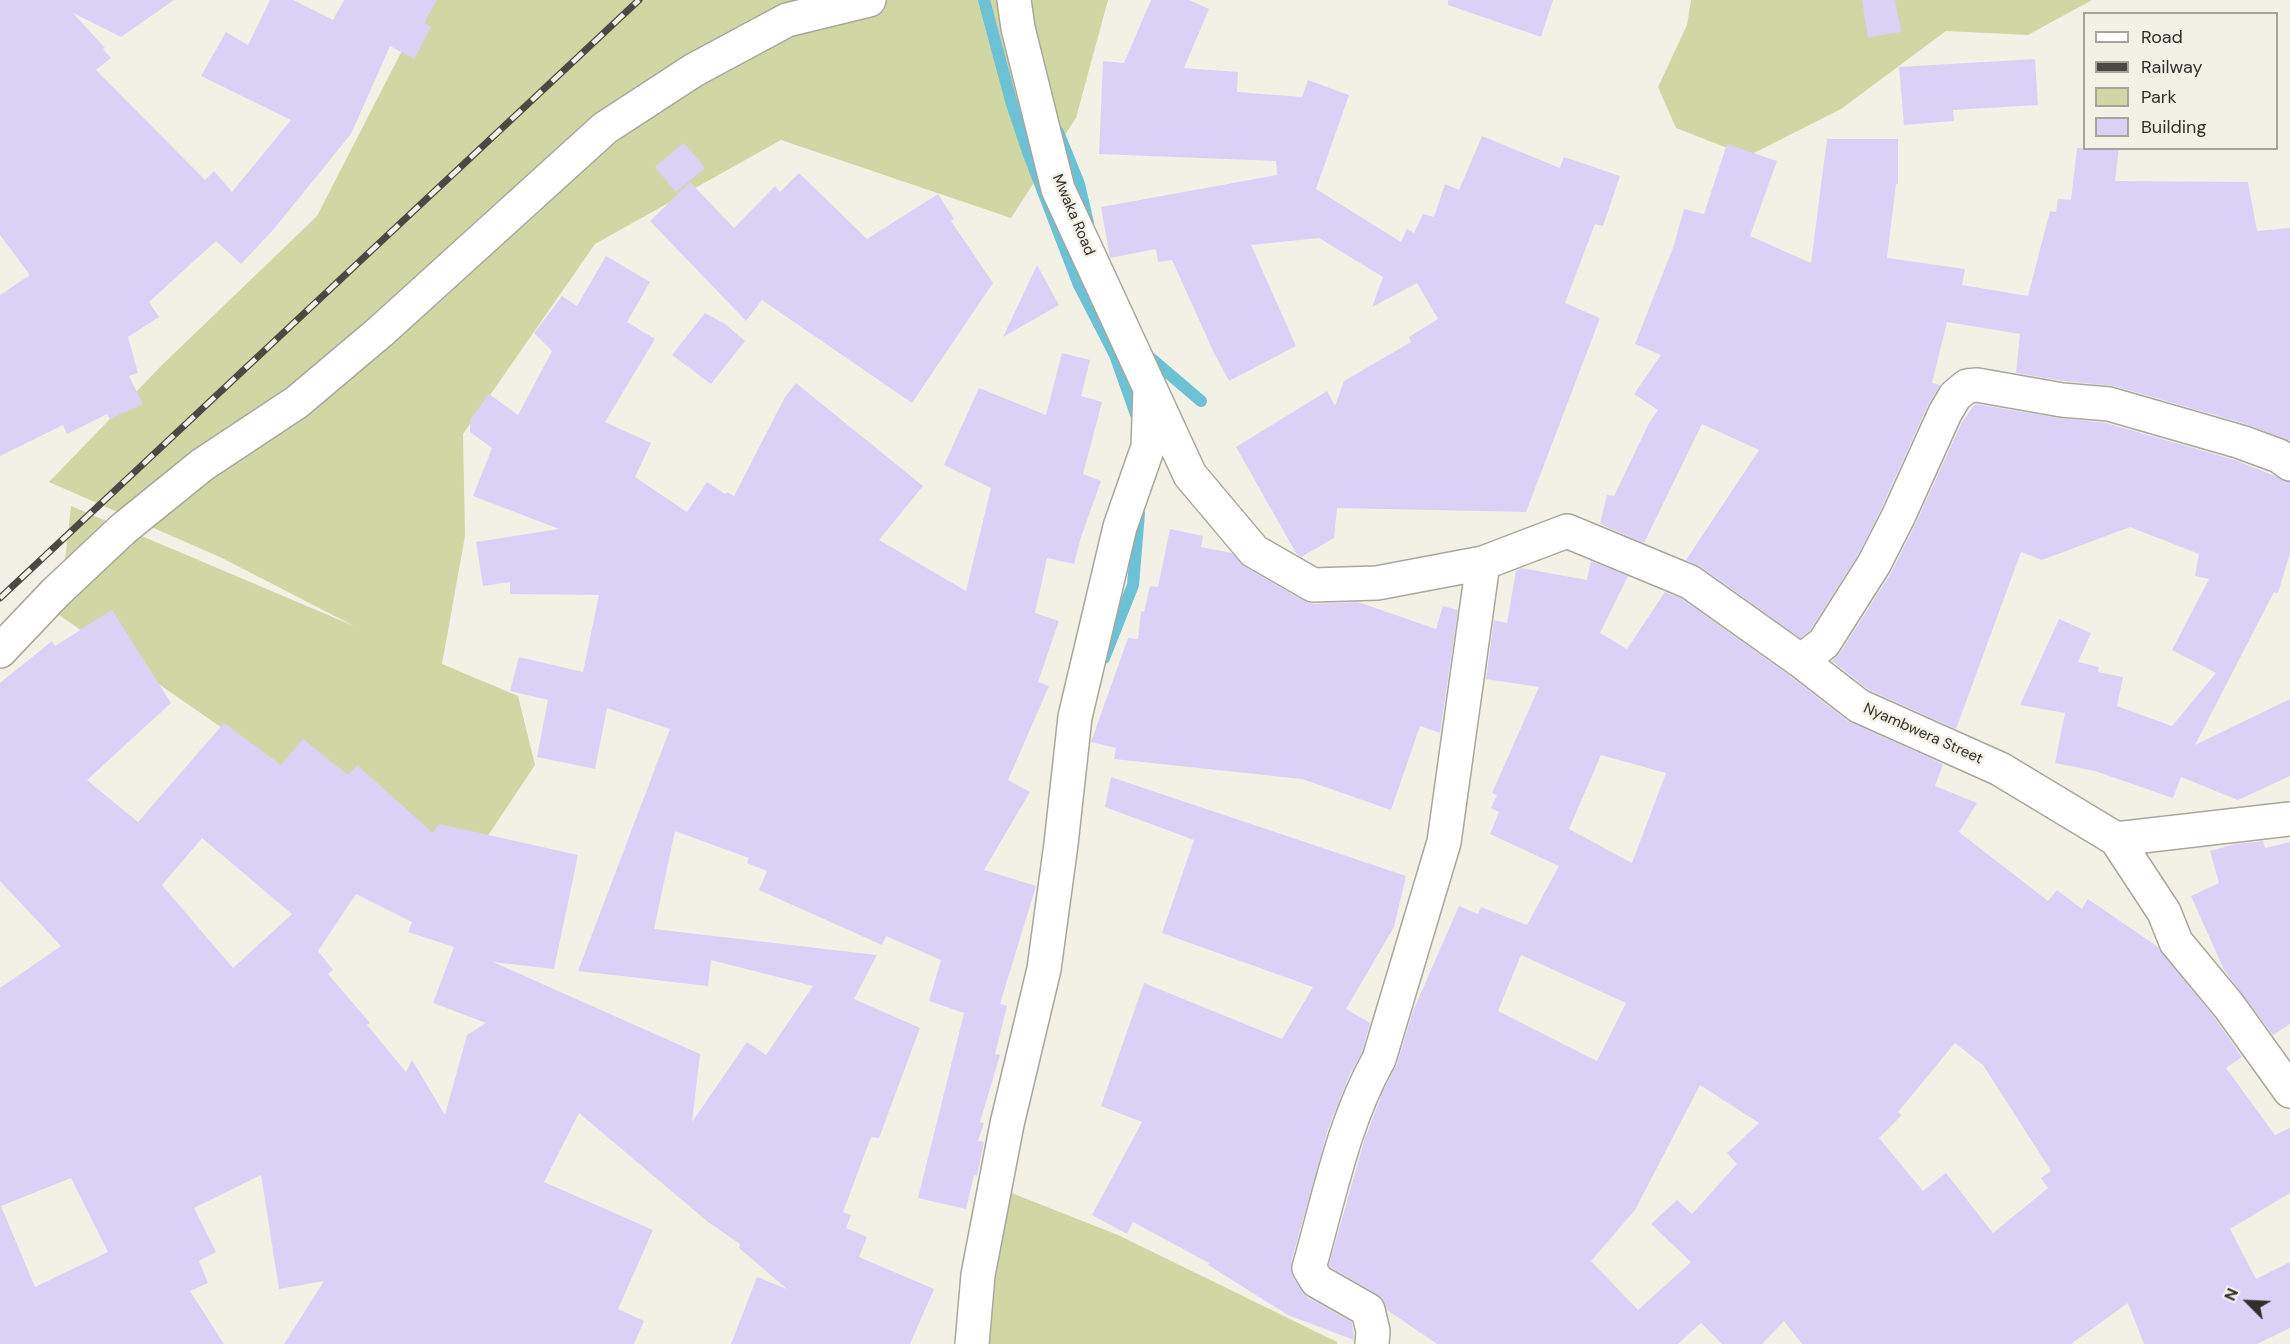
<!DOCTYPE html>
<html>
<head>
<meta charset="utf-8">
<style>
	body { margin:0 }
	#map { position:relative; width:2290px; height:1344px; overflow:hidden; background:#f3f1e6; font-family:"DM Sans",sans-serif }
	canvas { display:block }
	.legend { position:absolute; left:2083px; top:12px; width:195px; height:138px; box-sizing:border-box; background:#f3f1e6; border:2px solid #a5a39b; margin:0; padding:8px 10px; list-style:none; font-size:18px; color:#302f2b }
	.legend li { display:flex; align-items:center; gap:12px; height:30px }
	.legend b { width:30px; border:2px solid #a5a39b }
	.north { position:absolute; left:2218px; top:1272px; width:60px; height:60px; -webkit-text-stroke:4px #f3f1e6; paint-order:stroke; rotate:294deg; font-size:16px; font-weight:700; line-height:24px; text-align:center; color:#302f2b }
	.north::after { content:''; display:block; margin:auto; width:21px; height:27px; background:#302f2b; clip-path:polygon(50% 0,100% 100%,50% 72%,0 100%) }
</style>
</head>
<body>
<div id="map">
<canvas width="2290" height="1344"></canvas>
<ul class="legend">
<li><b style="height:8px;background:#fff"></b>Road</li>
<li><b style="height:8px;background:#4a4944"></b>Railway</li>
<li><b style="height:16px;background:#d1d7a4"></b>Park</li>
<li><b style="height:16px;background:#dbd1f7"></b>Building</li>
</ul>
<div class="north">N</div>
</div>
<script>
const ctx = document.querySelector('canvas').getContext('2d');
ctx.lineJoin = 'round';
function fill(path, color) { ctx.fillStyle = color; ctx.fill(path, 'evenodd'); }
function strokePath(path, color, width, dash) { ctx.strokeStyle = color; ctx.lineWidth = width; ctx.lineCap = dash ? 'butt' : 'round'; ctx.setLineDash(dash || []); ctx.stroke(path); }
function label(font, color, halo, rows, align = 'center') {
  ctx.font = font + ' "DM Sans",sans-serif'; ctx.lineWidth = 5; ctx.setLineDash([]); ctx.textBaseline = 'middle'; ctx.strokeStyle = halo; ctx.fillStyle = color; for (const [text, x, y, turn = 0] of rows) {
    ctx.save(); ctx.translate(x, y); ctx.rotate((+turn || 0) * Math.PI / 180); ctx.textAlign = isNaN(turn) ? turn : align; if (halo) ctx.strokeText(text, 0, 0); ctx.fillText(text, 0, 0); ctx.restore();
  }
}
const green = new Path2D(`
	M428 0H1108L1076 118 1011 218 781 140 595 244 463 434 465 536 442 664 518 696 535 765 481 846 339 809 59 615 71 506 354 626 222 558 49 482 162 365 317 216Z
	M1691 0H2092L2028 35 1946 31 1841 109 1748 156 1676 128 1658 87 1687 25Z
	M1009 1192 1118 1235 1337 1342V1344H989V1323Z`);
const stream = new Path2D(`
	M984 0 1011 101 1028 152 1079 285 1115 355 1138 420
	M1058 132 1079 184 1088 223
	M1147 355 1201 401
	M1104 658 1133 585 1139 513`);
const building = new Path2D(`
	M0 0H174L121 37 73 13 105 48 103 49 111 58 96 70 205 180 214 171 232 192 291 120 201 76 226 32 248 45 270 0H293L333 20 344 0H437L424 23 431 27 414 59 390 46 351 134 273 230 241 264 216 241 149 302 159 317 128 337 138 373 129 376 143 404 110 419 107 414 67 434 63 425 0 456V295L30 275 0 235Z
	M1151 0H1189L1209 9 1184 68 1238 72 1237 92 1302 97 1308 80 1349 95 1316 189 1401 242 1407 229 1414 233 1423 214 1434 217 1445 184 1459 190 1482 136 1560 168 1564 157 1620 176 1603 226 1595 224 1565 303 1600 318 1526 512 1337 508 1334 538 1301 557 1296 553 1236 447 1327 391 1335 406 1344 381 1411 342 1409 337 1438 319 1417 283 1372 307 1383 277 1319 238 1251 245 1296 346 1229 381 1214 353 1172 260 1158 262 1156 249 1110 258 1101 207 1277 175 1276 161 1099 154 1103 61 1124 63Z
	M1448 0H1553L1541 37 1448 5Z
	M1862 0H1895L1901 32 1868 37Z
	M2035 59 2038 105 1953 110 1954 121 1904 125 1899 67Z
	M1827 139H1898V184H1896L1887 258 1965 269 1962 285 2028 296 2050 211 2056 212 2058 199 2071 200 2077 148H2119L2115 181 2248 182 2257 231 2290 228V441L2246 424 2114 386 2064 381 2016 373 2020 334 1947 322 1932 383 1940 385 1928 405 1881 509 1858 555 1810 630 1800 638 1701 567 1686 560 1759 450 1702 424 1644 543 1600 524 1607 495 1614 496 1649 423 1658 410 1634 394 1661 355 1635 344 1674 245 1684 209 1704 214 1727 144 1777 161 1750 236 1811 263Z
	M684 143 705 168 676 192 655 167Z
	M799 173 867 239 938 194 954 219 951 221 993 283 912 403 762 300 746 321 650 221 690 182 734 228 775 186 780 192Z
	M606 256 650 282 627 322 655 339 605 422 651 443 635 477 687 512 707 482 725 494 727 492 734 496 785 397 796 383 923 486 879 540 966 591 991 488 944 465 979 388 1046 415 1062 353 1090 360 1081 396 1102 402 1083 474 1101 481 1081 537 1074 564 1047 558 1035 613 1059 621 1038 682 1049 686 1008 780 1030 792 984 870 1036 886 1000 1004 1007 1006 995 1054 1000 1055 980 1122 984 1123 978 1141 984 1142 977 1176 974 1175 966 1209 918 1198 964 1013 929 1001 941 960 886 936 882 945 759 890 767 871 747 863 749 858 675 831 654 929 877 955 854 999 920 1028 879 1138 871 1137 843 1212 851 1215 846 1228 867 1237 859 1257 934 1289 910 1344H731L757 1277 787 1289 739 1248 740 1244 708 1222 579 1113 544 1182 653 1230 618 1309 644 1321 634 1344H284L324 1281 279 1289 261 1175 194 1208 216 1252 199 1261 208 1283 190 1291 224 1344H0V988L61 946 0 881V683L52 641 55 646 112 610 171 703 87 780 138 822 224 723 281 765 303 739 348 775 357 765 433 833 439 824 578 855 554 969 493 962 700 1054 692 1122 747 1042 766 1055 813 986 711 960 708 986 578 971 670 729 607 708 595 769 537 757 548 700 510 691 519 657 583 672 599 595 510 594V582L483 586 476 542 559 529 473 496 492 448 470 432V420L489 394 518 415 552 351 534 333 562 296 577 306ZM202 838 292 914 233 968 162 885ZM356 894 412 922 408 932 454 947 433 1003 486 1023 467 1035 445 1115 412 1060 406 1072 367 1025 370 1023 328 974 333 970 318 951ZM71 1178 108 1252 35 1287 1 1206Z
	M1037 265 1059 305 1003 337Z
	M705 313 725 324 745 341 711 384 672 355Z
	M1975 404 2059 418 2106 423 2235 460 2290 482V553L2278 593 2274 592 2195 745 2290 699V776L2238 800 2181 777 2173 798 2095 771 2055 763 2065 713 2020 705 2059 619 2091 633 2078 662 2099 667 2098 672 2123 677 2117 706 2172 726 2216 673 2172 650 2209 579 2195 576 2199 554 2130 527 2042 560 2021 552 1956 729 1869 690 1832 661 1840 653 1891 573 1915 525 1962 422Z
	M1170 529 1203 536 1201 547 1232 553 1245 567 1304 601 1314 604 1358 602 1436 629 1443 606 1458 610 1440 733 1420 726 1391 810 1302 779 1114 759 1116 748 1091 742 1128 638 1138 639 1141 611 1144 612 1150 586 1158 587Z
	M1591 561 1628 576 1600 633 1627 649 1665 592 1681 598 1790 676 1848 721 1943 764 1935 786 1977 803 1959 832 2048 901 2057 890 2082 909 2088 899 2158 947 2214 1017 2242 1057 2226 1068 2275 1135 2290 1128V1193L2230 1229 2256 1279 2290 1262V1328L2257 1344H2144L2128 1303 2071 1344H1802L1784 1321 1762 1344H1722L1701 1323 1678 1344H1437L1387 1310 1383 1299 1377 1294 1330 1267 1329 1265 1364 1141 1383 1091 1397 1064 1413 1011 1459 906 1478 914 1481 907 1527 925 1559 866 1490 834 1499 812 1491 808 1497 795 1492 793 1539 687 1486 679 1494 620 1507 623 1516 571 1521 568 1587 580ZM1601 755 1666 773 1632 863 1569 829ZM1521 955 1626 1003 1597 1061 1498 1011ZM1955 1043 1983 1065 2051 1171 2041 1178 2048 1188 1993 1233 1946 1173 1923 1191 1879 1138 1902 1115 1898 1112ZM1700 1085 1759 1123 1727 1153 1737 1164 1692 1214 1677 1200 1651 1224 1691 1262 1638 1310 1591 1261 1635 1210Z
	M1111 777 1406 876 1394 927 1346 1009 1370 1023 1362 1052 1349 1076 1328 1129 1291 1263 1293 1278 1307 1297 1352 1322 1354 1340 1288 1315 1208 1265 1209 1263 1133 1222 1127 1234 1092 1215 1142 1122 1101 1106 1144 983 1282 1039 1313 987 1162 933 1194 840 1105 807Z
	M2263 841 2265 848 2290 842V1024L2273 1035 2224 970 2191 896 2219 883 2210 851 2235 844Z`);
const minor = new Path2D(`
	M1014 0 1018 28 1058 189 1190 475 1254 551 1313 585 1377 583 1483 563 1567 531 1690 582 1801 661 1859 706 2000 769 2116 839 2290 819
	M0 651 55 593 123 529 202 465 297 402 380 332 605 128 694 70 787 20 869 0
	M1801 661 1824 643 1874 564 1898 517 1945 413 1955 396 1967 386 1977 385 2062 400 2109 404 2241 442 2279 456 2290 464
	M2116 839 2164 912 2176 942 2229 1006 2290 1091
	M972 1344 978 1275 1007 1124 1044 969 1061 844 1075 717 1120 527 1148 447 1150 390
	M1372 1344 1373 1331 1368 1310 1317 1281 1309 1268C1329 1198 1343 1123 1379 1059L1444 842 1483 563`);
const rail = new Path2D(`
	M0 598 639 0`);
const streetNames = [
	["Mwaka Road",1073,215,67],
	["Nyambwera Street",1923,734,24]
];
fill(green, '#d1d7a4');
strokePath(stream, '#6cc1d4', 12);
fill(building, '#dbd1f7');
strokePath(minor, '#a8a79d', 36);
strokePath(minor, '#fff', 33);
strokePath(rail, '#4a4944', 7);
strokePath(rail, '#f3f1e6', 4.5, [14]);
label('15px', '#302f2b', '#f3f1e6', streetNames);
</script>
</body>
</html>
